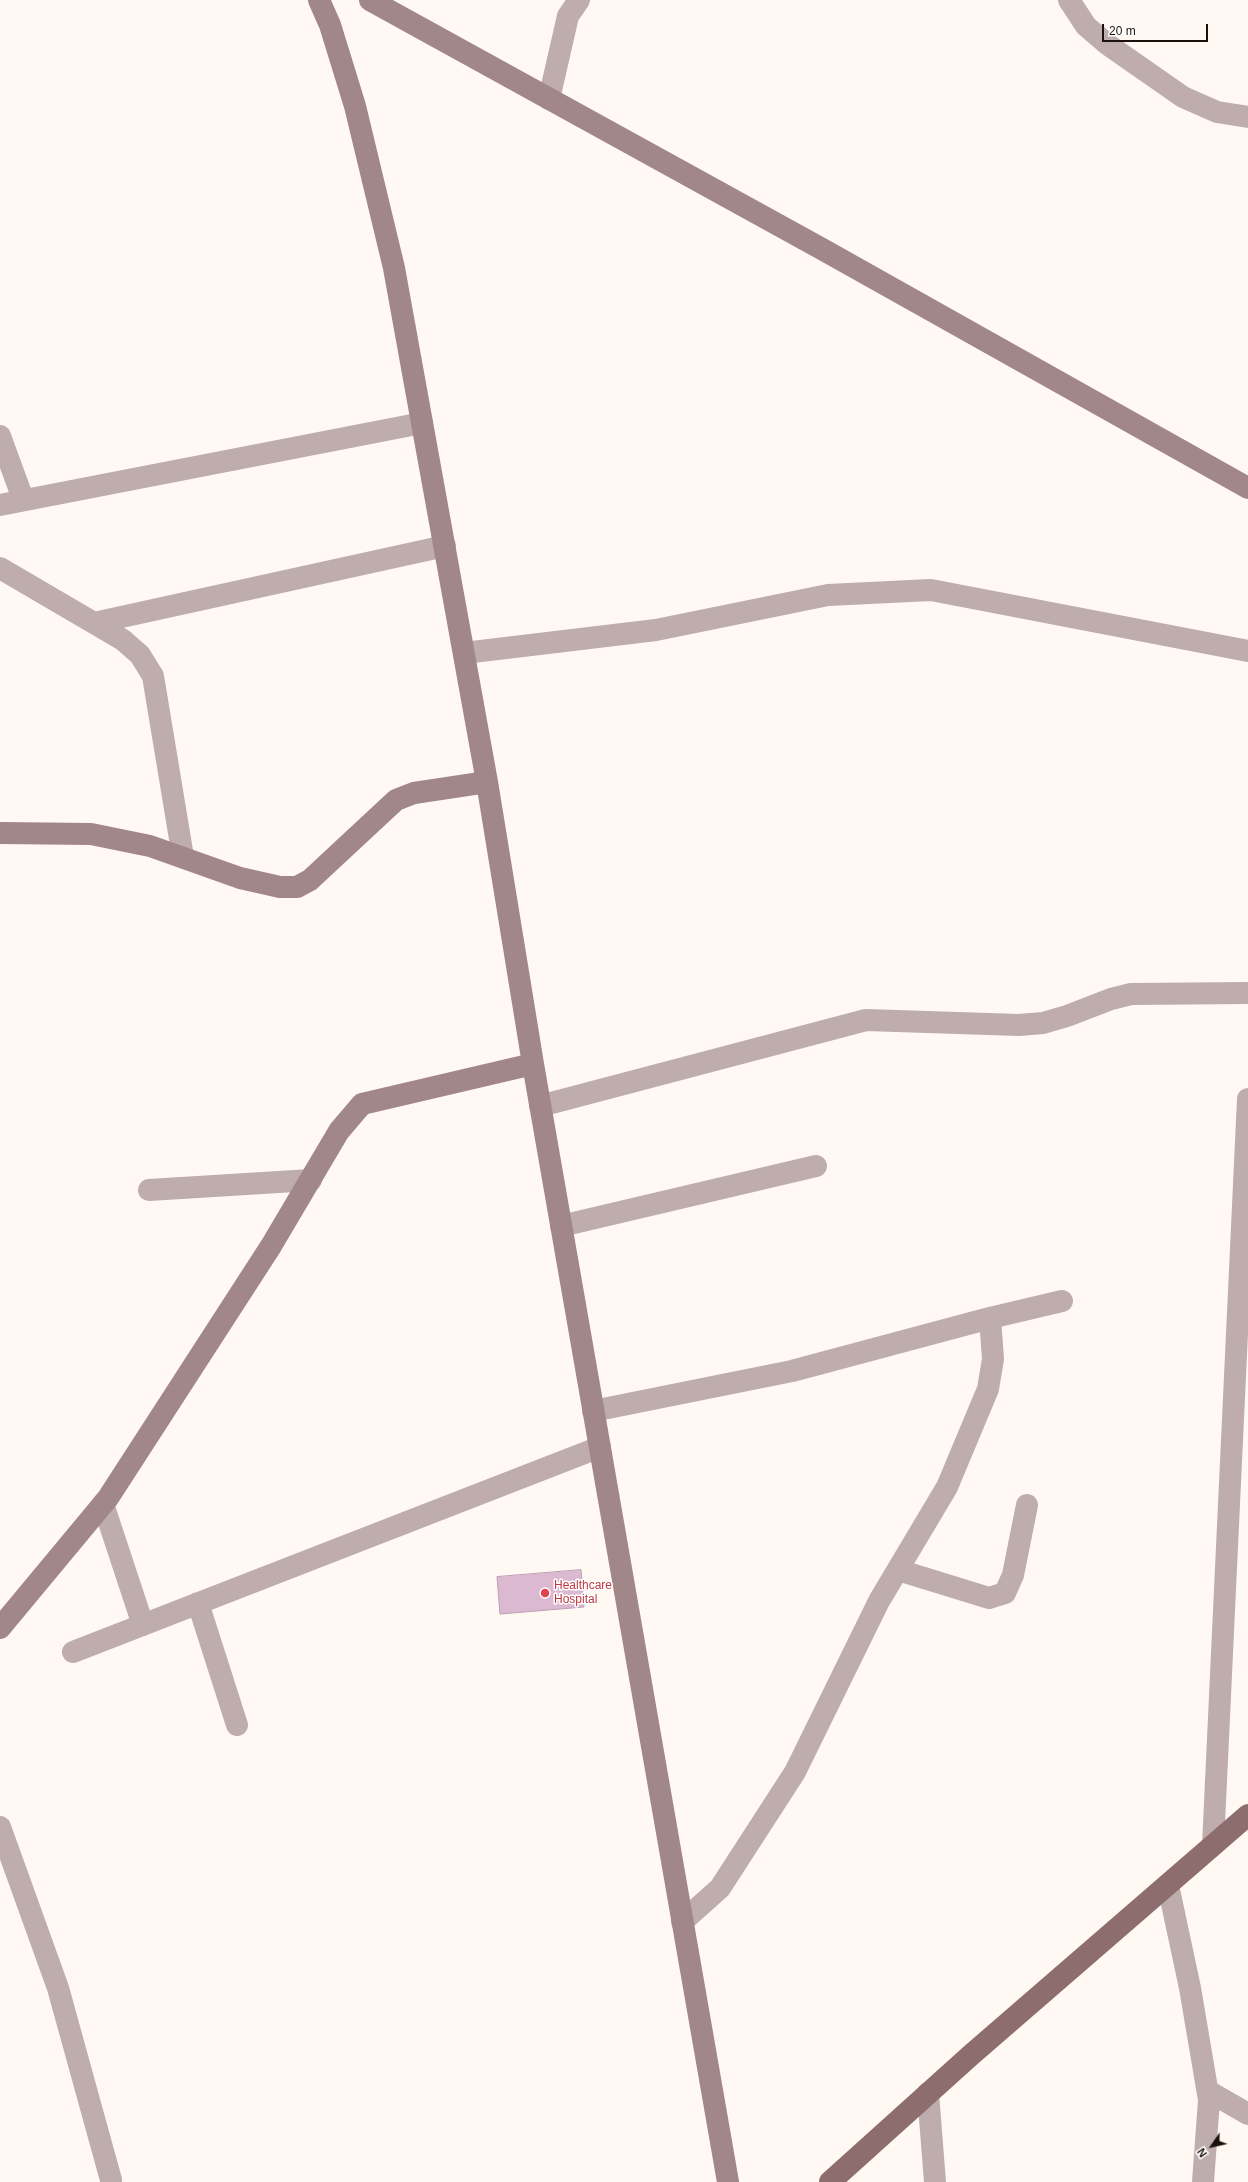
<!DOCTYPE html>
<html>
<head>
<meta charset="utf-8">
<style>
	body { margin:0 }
	#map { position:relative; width:1248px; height:2182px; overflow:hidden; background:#fff8f3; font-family:Arial,sans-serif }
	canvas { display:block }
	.north { position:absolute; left:1192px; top:2126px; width:40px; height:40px; -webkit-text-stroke:3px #fff; paint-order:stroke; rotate:236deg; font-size:11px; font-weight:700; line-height:16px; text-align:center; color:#1c110a }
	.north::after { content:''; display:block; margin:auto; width:14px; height:18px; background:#1c110a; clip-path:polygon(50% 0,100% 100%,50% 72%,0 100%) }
	.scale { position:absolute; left:1102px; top:24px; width:106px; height:18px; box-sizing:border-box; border:2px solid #1c110a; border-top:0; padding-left:5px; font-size:12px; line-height:14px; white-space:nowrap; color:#1c110a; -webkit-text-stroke:3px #fff; paint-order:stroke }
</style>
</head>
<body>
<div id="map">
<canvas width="1248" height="2182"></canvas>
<div class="north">N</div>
<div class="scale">20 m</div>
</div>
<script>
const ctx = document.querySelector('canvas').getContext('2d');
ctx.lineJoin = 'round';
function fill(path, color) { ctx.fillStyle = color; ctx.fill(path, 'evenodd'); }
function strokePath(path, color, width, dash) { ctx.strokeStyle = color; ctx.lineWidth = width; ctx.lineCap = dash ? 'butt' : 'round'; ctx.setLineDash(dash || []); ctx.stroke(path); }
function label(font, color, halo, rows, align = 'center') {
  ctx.font = font + ' Arial,sans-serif'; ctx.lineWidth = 3; ctx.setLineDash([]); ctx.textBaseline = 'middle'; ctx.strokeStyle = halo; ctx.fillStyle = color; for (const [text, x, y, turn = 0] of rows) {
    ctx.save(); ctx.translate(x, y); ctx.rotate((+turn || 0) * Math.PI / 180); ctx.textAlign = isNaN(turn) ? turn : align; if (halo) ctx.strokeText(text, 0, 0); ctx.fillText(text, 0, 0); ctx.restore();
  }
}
const building = new Path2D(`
	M581 1570 584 1607 500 1614 497 1577Z`);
const street = new Path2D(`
	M1069 0 1086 26 1107 44 1183 97 1217 112 1248 117
	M549 99 568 16 579 0
	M0 436 23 499
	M0 505 422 423
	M0 568 123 640 140 655 153 676 183 857
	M94 623 445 546
	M464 653 656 630 828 595 931 590 1248 651
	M540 1106 866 1020 1019 1025 1043 1023 1067 1016 1111 999 1131 994 1248 993
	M149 1190 311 1180
	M561 1226 816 1166
	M593 1411 792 1371 990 1318 1062 1301
	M103 1504 143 1625
	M898 1570 989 1598 1005 1593 1013 1575 1027 1505
	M198 1603 237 1725
	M73 1652 600 1447
	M0 1827 58 1988 111 2180
	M1213 1845 1248 1099
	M1168 1885 1190 1988 1209 2100 1203 2182
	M682 1922 720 1888 795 1772 879 1601 947 1487 988 1389 993 1359 990 1318
	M1208 2091 1248 2114
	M928 2093 935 2182`);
const secondary = new Path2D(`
	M319 0 330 25 355 106 394 268 487 782 533 1064 728 2182
	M370 0 822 249 1248 488
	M0 833 91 834 150 846 240 878 280 887H297L310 880 396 800 414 793 487 782
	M0 1628 108 1498 271 1246 339 1131 362 1104 533 1064`);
const primary = new Path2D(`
	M830 2182 971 2055 1248 1815`);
const markers = [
	[545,1593,5,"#e0444e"]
];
const healthNames = [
	["Healthcare",554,1586],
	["Hospital",554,1600]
];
fill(building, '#dbbad1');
strokePath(building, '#bd9db4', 1);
strokePath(street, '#bfacad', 22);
strokePath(secondary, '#a28788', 22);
strokePath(primary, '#8d6d6e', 22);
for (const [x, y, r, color] of markers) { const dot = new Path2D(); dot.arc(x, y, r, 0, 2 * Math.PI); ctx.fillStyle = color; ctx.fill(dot); strokePath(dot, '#fff', 1.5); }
label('12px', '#be3a42', '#fff', healthNames, 'left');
</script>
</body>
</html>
